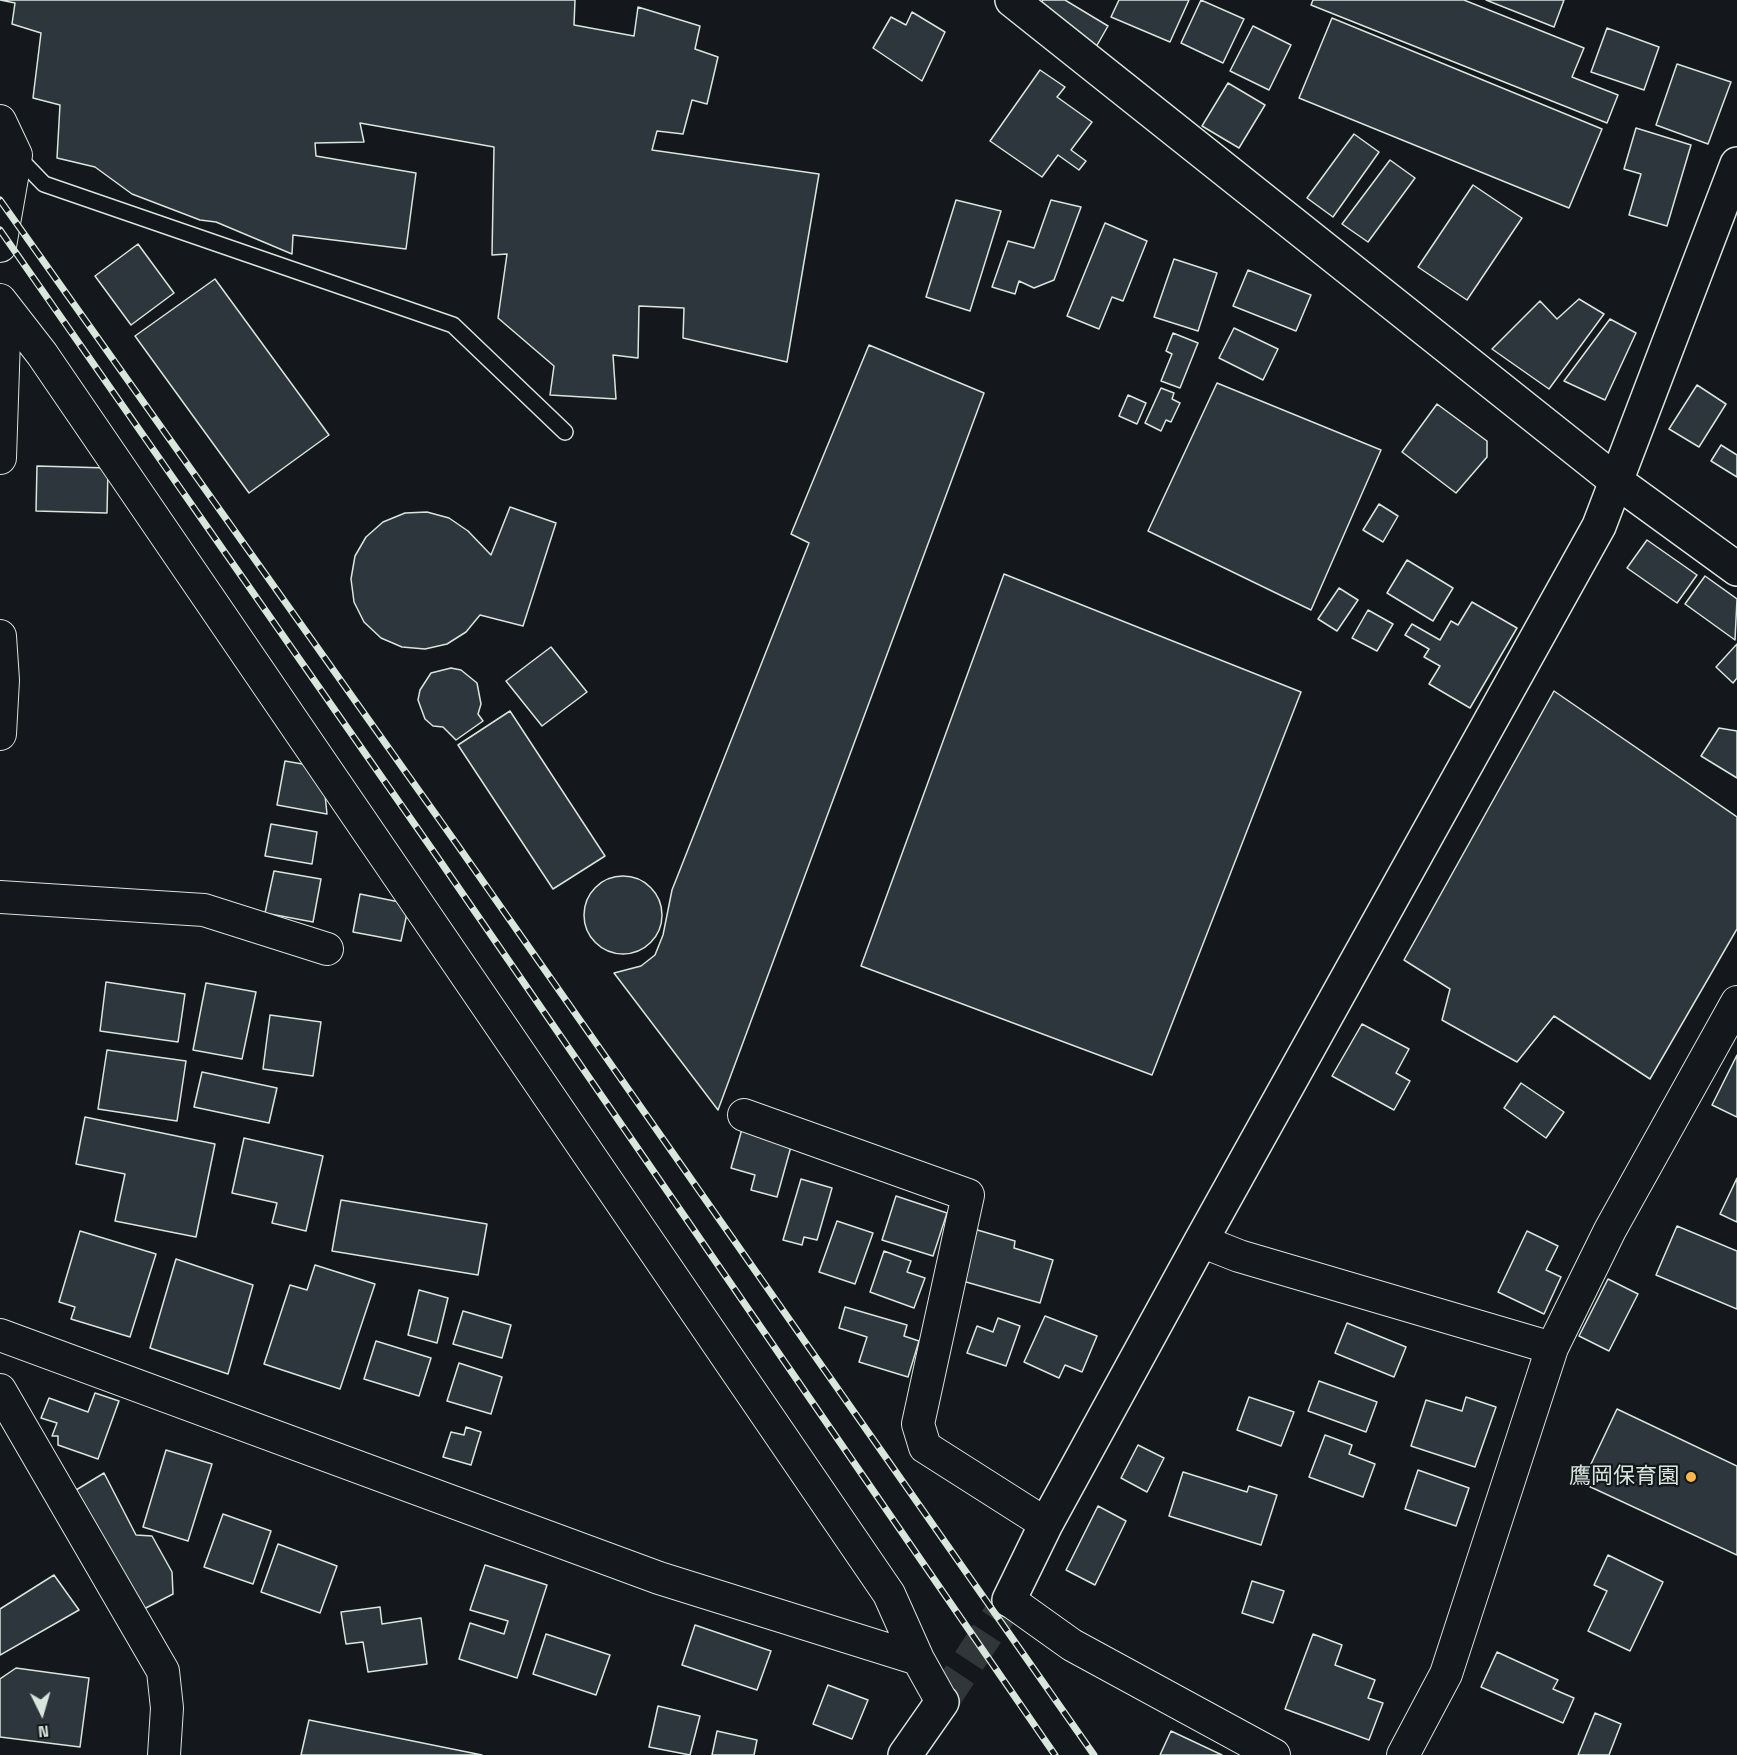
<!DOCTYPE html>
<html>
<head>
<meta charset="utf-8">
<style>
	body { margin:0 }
	#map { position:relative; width:1737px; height:1755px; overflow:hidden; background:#14181c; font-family:"Space Grotesk",sans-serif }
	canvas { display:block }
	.north { position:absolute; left:12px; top:1683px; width:60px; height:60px; -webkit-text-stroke:4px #14181c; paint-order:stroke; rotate:175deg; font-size:16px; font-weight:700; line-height:24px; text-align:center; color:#d8e6dc }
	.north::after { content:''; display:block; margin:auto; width:21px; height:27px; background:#d8e6dc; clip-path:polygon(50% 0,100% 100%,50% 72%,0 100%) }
</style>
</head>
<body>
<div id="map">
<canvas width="1737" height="1755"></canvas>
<div class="north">N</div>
</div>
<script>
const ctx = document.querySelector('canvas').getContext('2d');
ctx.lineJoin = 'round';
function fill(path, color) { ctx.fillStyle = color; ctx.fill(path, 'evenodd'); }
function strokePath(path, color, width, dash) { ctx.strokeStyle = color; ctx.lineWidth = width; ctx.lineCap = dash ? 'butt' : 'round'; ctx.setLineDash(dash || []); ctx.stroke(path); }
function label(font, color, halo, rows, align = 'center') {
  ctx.font = font + ' "Space Grotesk","Noto Sans JP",sans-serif'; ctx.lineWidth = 4.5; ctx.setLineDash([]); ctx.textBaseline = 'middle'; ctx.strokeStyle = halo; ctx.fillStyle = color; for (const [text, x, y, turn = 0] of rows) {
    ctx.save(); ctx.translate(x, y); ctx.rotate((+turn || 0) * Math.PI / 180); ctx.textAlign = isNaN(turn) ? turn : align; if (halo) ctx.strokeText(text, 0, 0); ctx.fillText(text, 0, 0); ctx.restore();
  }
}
const building = new Path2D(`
	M0 0H575L574 25 634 36 638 7 700 26 695 49 718 57 707 104 692 100 683 134 657 131 652 150 819 174 787 362 683 338 684 308 639 306 638 358 613 355 616 399 550 395 554 366 498 318 507 254 492 255 494 147 360 123 364 142 315 143 316 156 416 173 406 249 293 235 292 254 216 222 200 220 132 194 95 167 57 158 60 105 33 98 41 33 12 24 15 3Z
	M1043 0H1065L1108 26 1096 47 1036 11Z
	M1119 0H1189L1170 42 1111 17Z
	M1201 0 1244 19 1223 63 1181 43Z
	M1313 0H1464L1584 48 1572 77 1618 95 1607 123 1311 5Z
	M1486 0H1564L1554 27Z
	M912 12 945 32 922 81 873 48 891 17 906 25Z
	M1332 18 1602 129 1569 208 1299 98Z
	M1253 26 1291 45 1269 90 1230 71Z
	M1607 28 1659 47 1644 90 1591 72Z
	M1677 64 1731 82 1708 144 1656 125Z
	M1040 70 1065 87 1057 97 1092 122 1071 150 1086 161 1079 170 1058 155 1042 177 990 141Z
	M1228 83 1265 105 1239 148 1202 126Z
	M1636 128 1691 145 1667 226 1629 215 1641 174 1624 169Z
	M1354 134 1379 152 1333 217 1307 198Z
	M1390 160 1415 178 1368 242 1342 224Z
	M1473 185 1522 218 1467 300 1418 267Z
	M956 200 1001 211 970 311 926 297Z
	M1051 200 1081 207 1054 280 1034 288 1019 281 1015 294 992 287 1008 241 1034 248Z
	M1105 223 1147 241 1123 301 1112 297 1099 329 1067 316Z
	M138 244 174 293 131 325 95 276Z
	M1174 259 1217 273 1198 331 1154 317Z
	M1248 270 1311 295 1296 331 1233 306Z
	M215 279 329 435 249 493 135 336Z
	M1579 299 1604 314 1549 389 1492 349 1540 301 1557 319Z
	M1610 319 1636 333 1605 400 1564 381Z
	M1234 328 1278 349 1263 380 1219 358Z
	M1173 333 1198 343 1180 388 1161 381 1172 354 1166 351Z
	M869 345 984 393 718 1110 614 973 641 966 655 955 663 935 672 890 809 543 791 534Z
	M1217 383 1381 450 1311 610 1148 531Z
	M1697 385 1726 404 1699 447 1669 429Z
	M1161 388 1174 393 1172 399 1180 403 1171 422 1166 420 1161 431 1145 423Z
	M1128 395 1146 403 1137 424 1119 416Z
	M1437 404 1487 441V457L1456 493 1402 452Z
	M1721 445 1737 455V477L1711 461Z
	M37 466 108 468 107 513 36 511Z
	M1379 504 1398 516 1383 542 1363 530Z
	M510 507 556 523 523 626 480 615 466 632 447 644 425 649 402 647 381 638 364 622 354 602 351 579 355 556 366 537 383 522 405 513 427 512 449 518 468 531 491 555Z
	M1647 540 1697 575 1677 603 1627 568Z
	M1407 560 1453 588 1433 621 1387 593Z
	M1004 574 1301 692 1152 1075 861 966Z
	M1705 576 1737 599 1735 640 1685 604Z
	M1339 588 1358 600 1337 631 1318 619Z
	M1472 602 1517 628 1470 708 1429 684 1440 666 1424 657 1429 649 1405 635 1412 624 1440 640 1451 621 1458 625Z
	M1368 610 1393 624 1377 651 1352 638Z
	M1737 644V678L1733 683 1716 667Z
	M551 647 587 692 542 726 506 681Z
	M451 668 461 670 477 683 481 704 478 714 483 721 456 740 443 727 433 726 425 719 418 700 420 690 431 673Z
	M1554 691 1737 817V929L1650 1079 1554 1016 1517 1062 1442 1020 1450 989 1404 960Z
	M510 711 605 856 553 889 458 745Z
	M1719 728 1737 731V778L1701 756Z
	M285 761 314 766 324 785 327 814 277 805Z
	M271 824 317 832 312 864 265 856Z
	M274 871 321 879 313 922 265 913Z
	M584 915a39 39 0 1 1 78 0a39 39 0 1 1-78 0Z
	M360 894 409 904 401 941 353 932Z
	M106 982 185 994 178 1042 100 1031Z
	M206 983 256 992 242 1059 193 1050Z
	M270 1015 321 1022 313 1076 263 1069Z
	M1362 1024 1409 1049 1396 1073 1410 1081 1394 1110 1332 1076Z
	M107 1050 186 1061 177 1121 98 1109Z
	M1737 1055V1117L1712 1105Z
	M202 1072 277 1088 269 1123 194 1107Z
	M1521 1083 1564 1112 1546 1138 1504 1108Z
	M85 1117 215 1144 196 1237 115 1221 125 1174 76 1164Z
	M742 1129 792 1143 777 1197 751 1190 755 1175 731 1168Z
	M244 1138 323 1156 306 1231 272 1223 277 1203 232 1193Z
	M1737 1178V1222L1720 1214Z
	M801 1179 832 1188 817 1240 804 1237 802 1245 783 1240Z
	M896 1196 947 1213 933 1256 882 1240Z
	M341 1200 487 1224 478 1275 332 1251Z
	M837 1221 873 1233 855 1284 819 1272Z
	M1677 1226 1737 1251V1309L1656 1275Z
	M974 1229 1015 1241 1014 1248 1053 1260 1040 1303 959 1280Z
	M80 1231 156 1254 130 1337 71 1319 75 1307 59 1302Z
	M1527 1231 1558 1246 1546 1270 1561 1277 1544 1314 1498 1292Z
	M884 1251 911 1261 907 1272 925 1278 914 1308 870 1292Z
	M176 1259 253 1285 228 1374 150 1348Z
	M315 1265 375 1284 340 1389 264 1364 290 1285 307 1290Z
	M1608 1279 1638 1294 1609 1351 1579 1336Z
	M419 1290 448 1298 437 1343 408 1335Z
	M845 1307 907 1325 904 1336 919 1341 908 1377 859 1362 867 1337 839 1328Z
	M463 1311 511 1325 502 1358 453 1344Z
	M1045 1316 1097 1336 1082 1372 1065 1365 1059 1378 1024 1362Z
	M998 1318 1020 1326 1006 1366 967 1353 977 1326 993 1332Z
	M1347 1323 1406 1347 1394 1377 1335 1353Z
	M376 1341 431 1358 419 1396 364 1379Z
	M459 1363 502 1377 491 1414 447 1401Z
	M1319 1381 1377 1402 1366 1432 1308 1411Z
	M95 1393 119 1401 98 1459 58 1445V1436H52L57 1423 41 1418 49 1398 88 1412Z
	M1249 1397 1294 1412 1281 1446 1237 1430Z
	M1466 1397 1496 1407 1475 1467 1411 1446 1426 1400 1462 1411Z
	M1617 1409 1737 1466V1555L1582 1483Z
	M466 1427 481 1432 471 1465 443 1457 451 1432 464 1435Z
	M1325 1435 1352 1445 1349 1454 1375 1464 1363 1497 1309 1477Z
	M1138 1445 1164 1458 1147 1492 1121 1478Z
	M166 1450 212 1464 188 1541 143 1527Z
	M1418 1470 1469 1488 1456 1526 1405 1509Z
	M1183 1472 1247 1492 1249 1486 1277 1495 1261 1545 1169 1516Z
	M104 1473 136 1535 152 1536 172 1572 173 1594 138 1612 76 1490Z
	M1098 1506 1126 1521 1095 1585 1066 1570Z
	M223 1514 271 1531 253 1584 204 1567Z
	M278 1544 337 1566 320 1613 261 1592Z
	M1608 1555 1663 1582 1630 1651 1588 1631 1607 1591 1594 1585Z
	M485 1565 547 1585 517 1678 459 1659 470 1623 504 1634 508 1621 470 1610Z
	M54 1575 79 1610 0 1655V1609Z
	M1252 1581 1284 1591 1273 1623 1242 1613Z
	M380 1607 382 1624 421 1618 427 1664 368 1672 363 1642 346 1644 341 1612Z
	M695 1625 771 1651 757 1690 682 1665Z
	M546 1634 610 1655 596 1695 533 1674Z
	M1313 1634 1342 1645 1335 1665 1375 1680 1368 1698 1383 1703 1369 1740 1285 1709Z
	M1497 1652 1558 1680 1553 1689 1574 1698 1563 1723 1481 1687Z
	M16 1668 89 1678 80 1747 0 1737V1679Z
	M828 1685 868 1700 852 1739 813 1724Z
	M658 1706 700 1716 690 1755 649 1747Z
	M1595 1713 1621 1724 1609 1755H1578Z
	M309 1720 482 1755H301Z
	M717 1731 757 1740 754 1755H712Z
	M1171 1731 1222 1755H1160Z`);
const secondaryTunnel = new Path2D(`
	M942 1702 1009 1600`);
const lane = new Path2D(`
	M16 155 44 184 453 325 565 432`);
const street = new Path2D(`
	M0 121 16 155 0 246
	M0 300 42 354 889 1594 918 1659 942 1702
	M0 458 5 309
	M0 636 3 680 0 734
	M0 897 204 910 327 949
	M744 1115 968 1195 918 1424 925 1447 1046 1524
	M1201 1241 1239 1256 1552 1348
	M0 1335 659 1578 918 1659
	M0 1390 163 1671 167 1708 164 1755
	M1009 1600 1072 1645 1274 1755
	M1403 1755 1446 1674 1552 1348 1610 1230 1737 1002`);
const secondary = new Path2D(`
	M1012 0 1616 481 1737 569
	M1009 1600 1046 1524 1201 1241 1599 526 1737 164
	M905 1755 942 1702`);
const rail = new Path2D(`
	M0 200 456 843 1094 1755
	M0 230 436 855 1055 1755`);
const markers = [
	[1691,1477,6,"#ffb74d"]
];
const poiNames = [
	["鷹岡保育園",1679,1477]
];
fill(building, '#2c363c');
strokePath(building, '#d8e6dc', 1.5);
strokePath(secondaryTunnel, '#313739', 33, [33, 16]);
strokePath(lane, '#d8e6dc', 18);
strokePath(street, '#d8e6dc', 34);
strokePath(secondary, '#d8e6dc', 36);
strokePath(lane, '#14181c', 15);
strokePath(street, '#14181c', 32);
strokePath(secondary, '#14181c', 33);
strokePath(rail, '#d8e6dc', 7);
strokePath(rail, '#14181c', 4.5, [14]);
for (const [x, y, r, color] of markers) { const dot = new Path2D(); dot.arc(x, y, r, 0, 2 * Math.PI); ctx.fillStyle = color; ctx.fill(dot); strokePath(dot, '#14181c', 2); }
label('22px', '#d8e6dc', '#14181c', poiNames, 'right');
</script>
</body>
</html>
